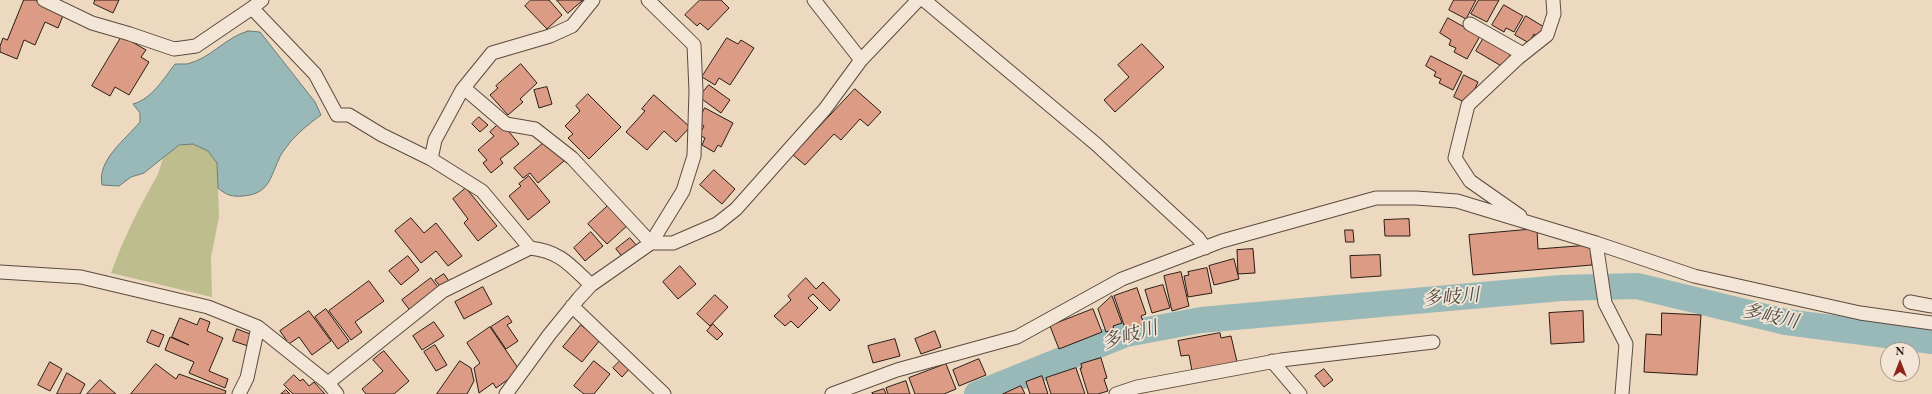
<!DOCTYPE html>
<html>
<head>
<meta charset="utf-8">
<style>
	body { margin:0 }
	#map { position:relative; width:1932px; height:394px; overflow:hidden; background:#ecd9c0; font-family:"EB Garamond",serif }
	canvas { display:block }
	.north { position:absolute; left:1880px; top:342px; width:40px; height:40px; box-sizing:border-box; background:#f3e6d6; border:1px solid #a39588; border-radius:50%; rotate:0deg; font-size:11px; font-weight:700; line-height:16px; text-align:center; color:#2c1b14 }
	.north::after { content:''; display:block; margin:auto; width:14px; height:18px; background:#8f2418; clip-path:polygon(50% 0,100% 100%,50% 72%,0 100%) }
</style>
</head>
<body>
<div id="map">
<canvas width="1932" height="394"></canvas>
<div class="north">N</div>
</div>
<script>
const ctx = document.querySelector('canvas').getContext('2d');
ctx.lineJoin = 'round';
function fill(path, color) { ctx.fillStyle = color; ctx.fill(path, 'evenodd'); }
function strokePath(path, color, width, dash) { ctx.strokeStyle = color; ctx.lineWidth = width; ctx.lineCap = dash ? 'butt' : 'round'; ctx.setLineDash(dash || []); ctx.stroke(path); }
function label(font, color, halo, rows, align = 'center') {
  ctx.font = font + ' "EB Garamond","Noto Serif JP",serif'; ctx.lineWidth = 3.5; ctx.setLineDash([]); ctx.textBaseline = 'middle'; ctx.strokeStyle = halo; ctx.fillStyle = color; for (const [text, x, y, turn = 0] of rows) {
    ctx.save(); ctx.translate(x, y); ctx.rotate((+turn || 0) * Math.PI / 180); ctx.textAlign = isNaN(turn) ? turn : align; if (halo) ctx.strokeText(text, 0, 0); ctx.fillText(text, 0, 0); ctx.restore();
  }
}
const green = new Path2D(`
	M193 144 208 151 217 163 219 217 211 257 212 297 111 273C123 240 139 207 156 178 160 171 161 161 165 155 172 145 183 145 193 144Z`);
const water = new Path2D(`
	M248 31 260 32 315 102 321 115C310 123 300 131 291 141 287 147 281 153 279 159 270 178 269 194 243 196 232 197 226 195 218 188L217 163 208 151 193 144 179 145 144 173 131 177 119 186 102 185C97 160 125 140 140 122V113L133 104C152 99 164 78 175 64 179 64 183 64 187 64 210 59 226 37 248 31Z`);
const river = new Path2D(`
	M977 394 1126 334 1201 320 1561 288 1637 286 1786 322 1932 341`);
const building = new Path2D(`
	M24 0H37V2L64 13 58 28 45 22 35 45 24 40 17 59 0 52V46L3 38 7 40Z
	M95 0H119L113 13 94 4Z
	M531 0H549L562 15 547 29 525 6Z
	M557 0H583L568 13Z
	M700 0H721L729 8 708 30 700 23 697 26 685 15Z
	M1454 0H1476L1466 19 1449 10Z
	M1479 0H1499L1487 22 1471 14Z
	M1504 5 1523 16 1514 32 1506 28 1504 32 1492 25Z
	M1526 16 1544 27 1538 37 1534 34 1529 43 1515 35Z
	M1448 18 1480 36 1467 59 1454 52 1456 48 1449 45 1451 40 1440 33Z
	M122 36 146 50 141 57 149 62 129 95 115 87 110 96 92 86Z
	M1485 36 1512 52 1503 67 1476 51Z
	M727 38 738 44 741 40 754 48 730 85 719 78 715 85 702 77Z
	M1142 44 1164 67 1115 112 1104 100 1129 77 1118 65Z
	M1431 56 1462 72 1453 90 1439 83 1441 79 1434 76 1436 72 1426 66Z
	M521 64 537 83 520 99 523 102 508 115 490 95 498 88 496 86Z
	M1464 75 1478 82 1468 104 1454 97Z
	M709 85 730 100 721 113 699 97Z
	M547 87 552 104 539 108 534 90Z
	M855 89 881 112 868 126 860 119 841 140 834 134 805 165 793 155Z
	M588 94 621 127 589 159 568 138 573 134 565 126 580 111 576 106Z
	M654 95 690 127 676 142 664 131 647 150 626 132 645 111 642 109Z
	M705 108 733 123 721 147 718 145 714 152 702 145 705 138 699 135 704 126 698 122Z
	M479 117 488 125 480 132 472 124Z
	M501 122 519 144 500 159 503 163 491 173 483 163 487 160 478 150 494 136 490 132Z
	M546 141 564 161 538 183 530 173 523 178 514 168Z
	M714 170 735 189 722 204 700 185Z
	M529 176 550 202 528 220 509 196 521 186 519 184Z
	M466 188 497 226 478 241 464 223 468 219 453 199Z
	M610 204 629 224 607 244 588 224Z
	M411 218 424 233 436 223 462 256 448 266 436 251 421 263 395 231Z
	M1409 219 1410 236H1385L1384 220Z
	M1537 229 1538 249 1590 245 1592 265 1473 275 1469 235Z
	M1345 230H1353L1354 242H1346Z
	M591 232 603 246 585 261 574 248Z
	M630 238 638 247 624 259 616 249Z
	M1253 249 1255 273 1238 274 1237 250Z
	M1380 255 1381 276 1351 278 1350 256Z
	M408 256 419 270 401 285 389 271Z
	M1234 259 1239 279 1214 285 1209 266Z
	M680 266 696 284 678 299 663 282Z
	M1207 268 1212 293 1188 297 1184 276 1189 275 1188 272Z
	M1181 272 1189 306 1172 311 1164 276Z
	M444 274 451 284 443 290 435 280Z
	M431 278 441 291 412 313 402 300Z
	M806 278 816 289 823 282 840 300 830 311 813 294 808 298 818 308 798 328 791 321 785 326 774 316 791 300 788 296Z
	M369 281 384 301 355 322 362 332 351 340 329 311Z
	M1163 285 1170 308 1152 313 1145 290Z
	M483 287 492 304 464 319 455 302Z
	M1137 288 1146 314 1141 316 1144 324 1126 331 1114 296Z
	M715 295 728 307 710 326 697 314Z
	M1112 296 1122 323 1113 326 1114 330 1106 332 1098 309Z
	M326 309 349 341 338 349 315 317Z
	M1093 309 1102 332 1059 349 1050 326Z
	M309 311 331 341 312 355 299 337 289 344 280 331Z
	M1583 311 1584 342 1551 344 1549 313Z
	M1662 313 1701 315 1697 375 1644 372 1646 334 1661 335Z
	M508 316 512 322 507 325 518 341 506 349 491 327Z
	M180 318 197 325 200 318 210 322 207 331 223 338 209 371 228 379 225 388 189 373 194 362 165 350 170 337 189 345 172 337Z
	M434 322 444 336 422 350 413 336Z
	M713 324 723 334 717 340 707 331Z
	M581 325 600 340 582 362 563 347Z
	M490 327 520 371 496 388 493 383 479 393 474 368 480 363 467 343Z
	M237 329 253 335 248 346 233 341Z
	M152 330 164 335 159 347 147 342Z
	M935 331 941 347 921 354 915 339Z
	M1220 333 1221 338 1231 336 1237 362 1192 371 1189 355 1181 356 1178 341Z
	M895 339 900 356 873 363 868 346Z
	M435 345 447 365 436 371 424 352Z
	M384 351 409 381 394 394H366L362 389 383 371 373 360Z
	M1101 358 1107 378 1104 379 1108 391 1098 394H1088L1080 368H1082L1081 364Z
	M622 359 631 367 622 377 613 368Z
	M979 359 986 375 959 386 953 370Z
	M460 361 471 368 474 381 467 394H437Z
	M594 361 610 374 594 394H584L574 386Z
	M50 362 62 369 50 391 38 385Z
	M156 364 176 379 179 374 226 391 225 394H131Z
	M946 364 956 389 944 394H915L909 378Z
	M1076 368 1085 394H1051L1046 378Z
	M1324 369 1333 380 1324 387 1315 376Z
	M67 373 85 384 80 394H57Z
	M294 375 300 381 303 379 309 386 314 382 325 394H293L284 385Z
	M1042 376 1048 394H1030L1026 382Z
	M100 380 116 394H87Z
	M906 381 910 394H888L886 388Z
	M1021 386 1025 394H1003Z
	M884 389 886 394H873L872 393Z
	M286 390 290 394H281Z`);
const minor = new Path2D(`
	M44 0 92 23 130 34 174 49 196 46 252 8 315 74 337 115H349L382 135 431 159 482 191 530 248
	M814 0 861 60
	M924 0 1096 144 1198 238 1205 248
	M252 8 262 0
	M1470 24 1523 54
	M464 88 506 124 535 129 572 158 651 243H673L717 224 736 209 825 109 861 60 918 0
	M431 159 435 140 462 90 492 53 550 36 572 26 593 0
	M1520 216 1470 181 1455 158 1468 105 1518 58 1547 35 1554 14 1553 0
	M1596 243 1605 303 1626 344 1622 394
	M0 272 81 277 208 307 258 327 328 383 337 394
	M1910 302 1932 306
	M572 306 664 394
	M1272 361 1300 394
	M328 383 443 291 530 248C560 251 571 266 591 285
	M239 394 247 378 258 327
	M506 394 549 335 579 298 591 285 651 243 683 191 694 156 696 91 694 45 648 0
	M832 394 897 370 1017 337 1122 279 1222 241 1376 198H1416L1457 201 1596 243 1694 276 1860 313 1932 323
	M1116 394 1137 387 1281 360 1433 342`);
const waterNames = [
	["多岐川",1451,298,-5],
	["多岐川",1770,317,12],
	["多岐川",1130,336,-16]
];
fill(green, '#bebd8e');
fill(water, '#99b9b8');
strokePath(water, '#6d7a76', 1);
strokePath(river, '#99b9b8', 26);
fill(building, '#db9b85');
strokePath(building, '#2c1b14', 1);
strokePath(minor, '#5c4a3f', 15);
strokePath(minor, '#f3e6d6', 13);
label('italic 19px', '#4d4a45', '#f3e6d6', waterNames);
</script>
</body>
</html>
